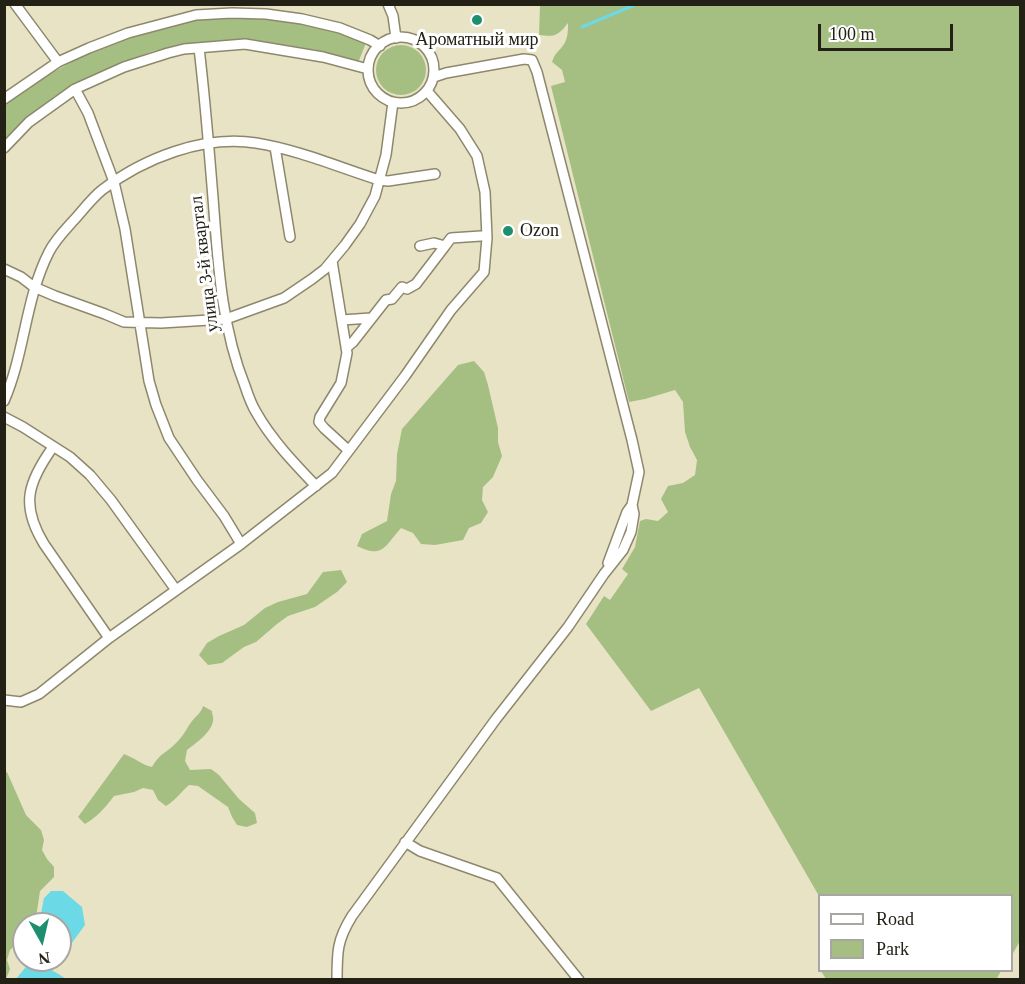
<!DOCTYPE html>
<html>
<head>
<meta charset="utf-8">
<style>
	body { margin:0 }
	#map { position:relative; width:1025px; height:984px; overflow:hidden; background:#e9e3c6; font-family:Georgia,serif }
	canvas { display:block }
	.frame { position:absolute; inset:0; border:6px solid #232116; pointer-events:none }
	.legend { position:absolute; left:818px; top:894px; width:195px; height:78px; box-sizing:border-box; background:#fff; border:2px solid #a7a6a2; margin:0; padding:8px 10px; list-style:none; font-size:18px; color:#232116 }
	.legend li { display:flex; align-items:center; gap:12px; height:30px }
	.legend b { width:30px; border:2px solid #a7a6a2 }
	.north { position:absolute; left:12px; top:912px; width:60px; height:60px; box-sizing:border-box; background:#fff; border:2px solid #a7a6a2; border-radius:50%; rotate:172deg; font-size:16px; font-weight:700; line-height:24px; text-align:center; color:#232116 }
	.north::after { content:''; display:block; margin:auto; width:21px; height:27px; background:#1d8f71; clip-path:polygon(50% 0,100% 100%,50% 72%,0 100%) }
	.scale { position:absolute; left:818px; top:24px; width:135px; height:27px; box-sizing:border-box; border:3px solid #232116; border-top:0; padding-left:8px; font-size:18px; line-height:21px; white-space:nowrap; color:#232116; -webkit-text-stroke:4px #fff; paint-order:stroke }
</style>
</head>
<body>
<div id="map">
<canvas width="1025" height="984"></canvas>
<div class="frame"></div>
<ul class="legend">
<li><b style="height:8px;background:#fff"></b>Road</li>
<li><b style="height:16px;background:#a5bf83"></b>Park</li>
</ul>
<div class="north">N</div>
<div class="scale">100 m</div>
</div>
<script>
const ctx = document.querySelector('canvas').getContext('2d');
ctx.lineJoin = 'round';
function fill(path, color) { ctx.fillStyle = color; ctx.fill(path, 'evenodd'); }
function strokePath(path, color, width, dash) { ctx.strokeStyle = color; ctx.lineWidth = width; ctx.lineCap = dash ? 'butt' : 'round'; ctx.setLineDash(dash || []); ctx.stroke(path); }
function label(font, color, halo, rows, align = 'center') {
  ctx.font = font + ' Georgia,serif'; ctx.lineWidth = 6; ctx.setLineDash([]); ctx.textBaseline = 'middle'; ctx.strokeStyle = halo; ctx.fillStyle = color; for (const [text, x, y, turn = 0] of rows) {
    ctx.save(); ctx.translate(x, y); ctx.rotate((+turn || 0) * Math.PI / 180); ctx.textAlign = isNaN(turn) ? turn : align; if (halo) ctx.strokeText(text, 0, 0); ctx.fillText(text, 0, 0); ctx.restore();
  }
}
const green = new Path2D(`
	M540 5H1020V941L1012 955V896H819L699 688 651 711 586 624 604 596 610 600 628 574 622 569 635 547 640 521 646 519 658 521 668 512 661 499 668 486 683 483 695 475 697 460 690 447 685 432 683 402 675 390 645 399 629 402 551 86 565 82 562 70 552 62C555 52 559 52 564 44 568 38 568 30 568 23 558 36 555 37 539 35Z
	M248 17 294 23 330 30 366 43 358 63 317 50 248 41 196 43 153 51 94 75 58 94 24 121 5 141V105L50 74 90 52 120 40 187 20 206 18Z
	M376 70a25 25 0 1 1 50 0a25 25 0 1 1-50 0Z
	M474 361 484 372 488 385 498 428V442L502 456 493 477 483 487 482 500 488 512 481 523 469 528 463 540 435 545 421 544 413 533 401 528C385 546 383 559 357 546L362 534 387 521 391 494 396 481 397 454 402 429 458 365Z
	M341 570 347 582 337 592 315 607 288 616 277 624 256 642 244 647 222 663 208 665 199 655 207 643 219 636 244 625 265 608 278 602 307 594 323 572Z
	M203 706 212 711C212 714 214 718 213 721 211 733 196 743 187 750L185 761 190 770 211 769 219 775 239 799 255 813 257 823 247 827 237 825 232 817 228 807 198 786 189 785C180 793 176 800 166 806L158 800 153 790 143 788 134 792 114 796C106 807 97 817 85 824L78 817 124 754C135 758 142 765 152 767 160 753 165 754 175 744 183 737 186 729 192 721 197 715 201 713 203 706Z
	M7 772 26 815 41 830 44 840 42 850 47 859 54 867V877L40 891 35 924H24V941L17 943 10 950 7 960 10 969 6 979 5 980 4 773Z
	M821 971H1001L996 980 826 979Z`);
const water = new Path2D(`
	M51 891H63L82 907 85 925 61 958H60V924H39L44 898Z
	M29 963C44 964 54 971 66 979H16Z`);
const stream = new Path2D(`
	M582 27 637 4`);
const minor = new Path2D(`
	M15 4 58 62
	M388 4 393 16 396 38
	M368 70a33 33 0 1 1 66 0a33 33 0 1 1-66 0Z
	M199 48C205 98 209 148 213 198 218 262 221 326 245 386 248 395 251 404 256 412 271 439 294 463 316 486
	M75 89 88 113 114 182 125 229 149 381 156 405 169 438 197 480 224 516 241 544
	M4 99 58 62 89 48 128 33 196 15 232 13 266 14 302 19 340 28 370 40 380 46
	M275 147 290 237
	M4 148 29 122 75 89 124 67 168 53 184 49 245 44 323 57 368 69
	M445 246 451 238 481 236
	M332 261 347 353 341 383 320 417 319 422 324 428 348 450
	M4 269 21 277 34 287 55 296 105 314 124 322 161 323 226 319 284 298 312 279 325 269 345 245 360 224 375 196 386 155 393 102
	M342 320 371 318
	M346 348 353 342 386 300 392 299 402 287 407 289 416 284 445 246 434 243 420 246
	M4 401C25 353 25 299 49 252 55 240 65 230 74 220 83 210 92 198 102 190 144 158 203 135 256 143 299 150 338 167 379 180L388 181 435 174
	M4 417 23 427 70 457 90 475 111 500 176 590
	M53 447C28 482 20 505 44 544L109 638
	M608 563 627 512 632 505
	M4 700 21 702 39 694 109 638 241 544 332 473 405 376 451 310 484 272 487 238 485 192 477 156 460 129 427 91
	M405 842 420 851 497 878 579 980
	M337 980C337 952 337 940 352 916L496 719 568 627 604 574 623 550 631 532 634 514 632 505 639 472 632 440 537 72 532 60 524 59 446 73 434 77`);
const markers = [
	[477,20,6,"#1d8f71"],
	[508,231,6,"#1d8f71"]
];
const poiNames = [
	["Ароматный мир",477,40],
	["Ozon",520,231,"left"]
];
const streetNames = [
	["улица 3-й квартал",205,264,-97]
];
fill(green, '#a5bf83');
fill(water, '#6bdae6');
strokePath(stream, '#6bdae6', 3);
strokePath(minor, '#8d886d', 12);
strokePath(minor, '#fff', 9);
for (const [x, y, r, color] of markers) { const dot = new Path2D(); dot.arc(x, y, r, 0, 2 * Math.PI); ctx.fillStyle = color; ctx.fill(dot); strokePath(dot, '#fff', 2); }
label('18px', '#232116', '#fff', poiNames);
label('18px', '#232116', '#fff', streetNames);
</script>
</body>
</html>
